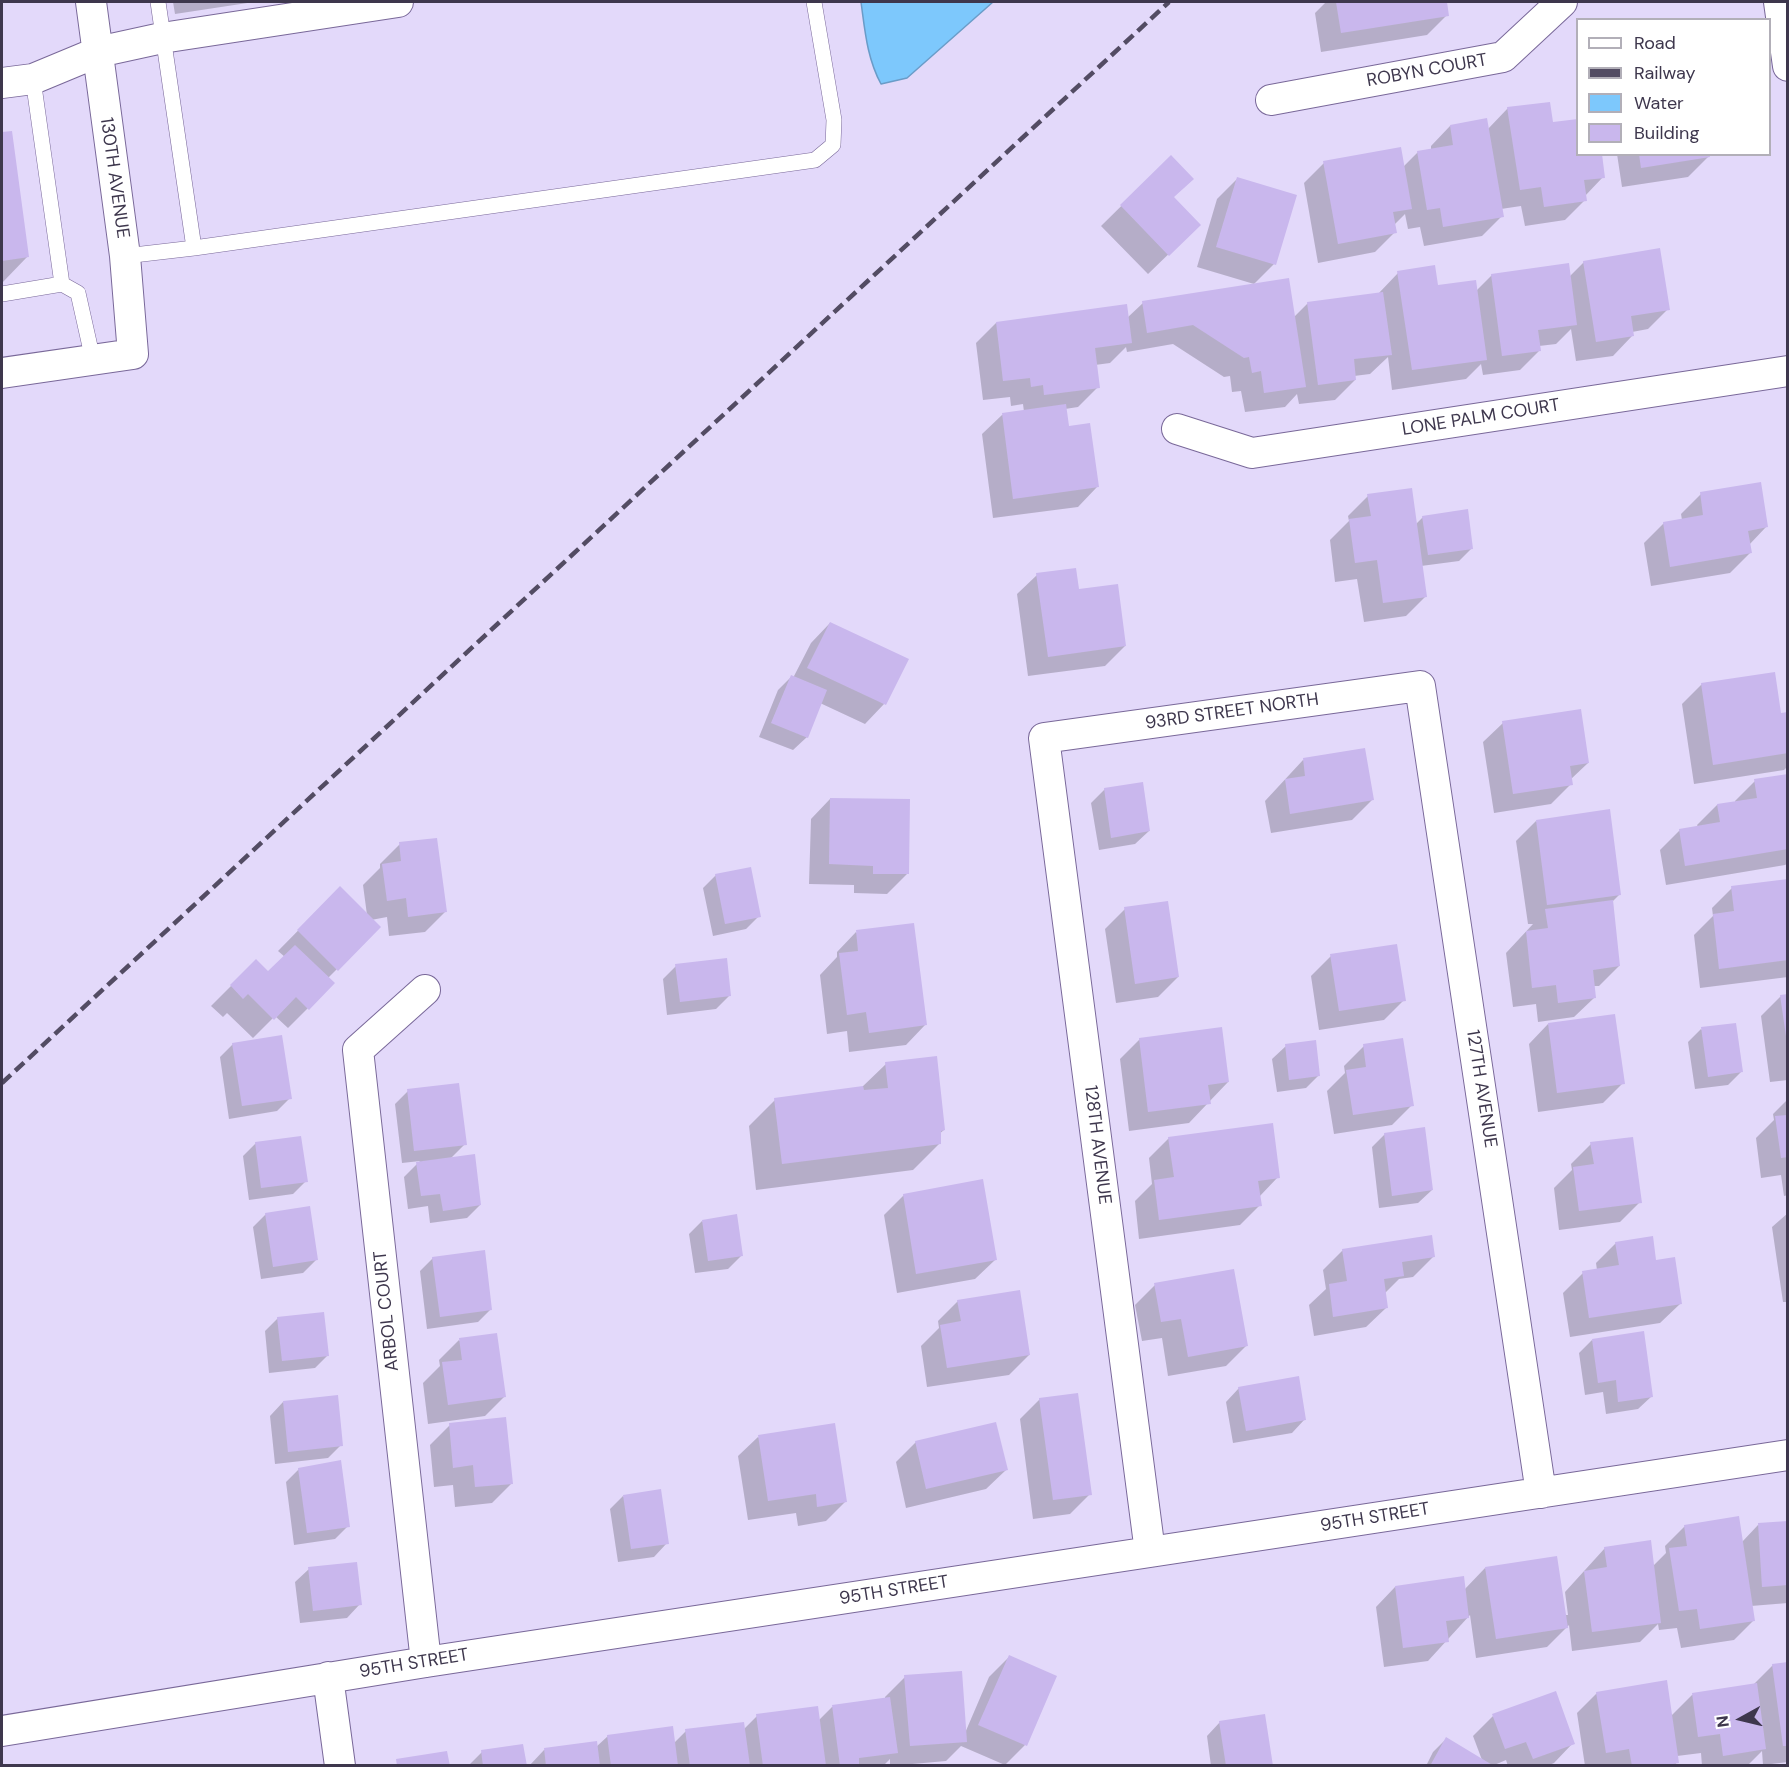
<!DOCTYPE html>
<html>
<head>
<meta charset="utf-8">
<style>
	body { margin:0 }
	#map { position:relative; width:1789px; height:1767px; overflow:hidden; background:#e3d9fa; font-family:"DM Sans",sans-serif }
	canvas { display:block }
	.frame { position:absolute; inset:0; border:3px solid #3e374d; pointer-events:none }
	.legend { position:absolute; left:1576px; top:18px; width:195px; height:138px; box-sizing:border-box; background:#fff; border:2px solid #b2afb8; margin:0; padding:8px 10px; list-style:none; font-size:18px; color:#3e374d }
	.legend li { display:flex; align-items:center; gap:12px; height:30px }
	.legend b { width:30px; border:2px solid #b2afb8 }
	.north { position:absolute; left:1711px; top:1689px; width:60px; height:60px; -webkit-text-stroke:4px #fff; paint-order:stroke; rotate:262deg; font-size:16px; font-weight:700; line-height:24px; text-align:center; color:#3e374d }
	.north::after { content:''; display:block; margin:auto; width:21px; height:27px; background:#3e374d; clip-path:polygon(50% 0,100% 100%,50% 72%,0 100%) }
</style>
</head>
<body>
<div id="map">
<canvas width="1789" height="1767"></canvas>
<div class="frame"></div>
<ul class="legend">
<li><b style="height:8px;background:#fff"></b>Road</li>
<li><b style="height:8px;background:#534c63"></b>Railway</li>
<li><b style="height:16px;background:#7dc8fc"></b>Water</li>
<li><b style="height:16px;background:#c9b7ed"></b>Building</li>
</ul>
<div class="north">N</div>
</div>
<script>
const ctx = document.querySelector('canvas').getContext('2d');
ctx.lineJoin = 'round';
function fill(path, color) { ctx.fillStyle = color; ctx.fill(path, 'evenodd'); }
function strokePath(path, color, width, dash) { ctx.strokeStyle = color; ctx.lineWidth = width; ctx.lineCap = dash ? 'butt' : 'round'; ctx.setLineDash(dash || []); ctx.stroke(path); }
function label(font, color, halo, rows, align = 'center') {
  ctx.font = font + ' "DM Sans",sans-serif'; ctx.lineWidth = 6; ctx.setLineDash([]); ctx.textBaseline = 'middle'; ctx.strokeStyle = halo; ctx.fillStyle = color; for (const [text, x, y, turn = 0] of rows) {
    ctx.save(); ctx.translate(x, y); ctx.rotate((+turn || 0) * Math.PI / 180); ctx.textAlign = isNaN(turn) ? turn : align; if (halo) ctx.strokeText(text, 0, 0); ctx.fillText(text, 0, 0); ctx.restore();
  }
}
const water = new Path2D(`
	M861 2H993L907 78 881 84C867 58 865 31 861 2Z`);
const shadow = new Path2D(`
	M173 2H254L175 14Z
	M1326 2H1446L1447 15 1427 35 1321 52 1315 13Z
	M1508 108 1552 124 1578 154 1603 177 1585 196V200L1565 220 1525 226 1521 206 1501 209 1502 216 1482 236 1424 246 1420 227 1408 229 1405 214 1394 225 1395 232 1375 252 1318 263 1304 183 1324 163 1403 167 1418 152 1431 150V146L1450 126 1487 130Z
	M10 132 28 256 2 283V134Z
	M1617 154H1708V157L1688 177 1622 187Z
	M1171 157 1173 198 1179 244 1148 274 1101 226Z
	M1237 179 1274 264 1254 284 1197 267 1217 199Z
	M1584 262 1668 309 1648 329 1632 332V336L1613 356 1576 361 1571 329 1556 344 1539 346 1540 350 1520 370 1483 375 1481 364 1466 379 1392 390 1388 357 1370 374 1354 376 1355 380 1335 400 1299 404 1297 394 1285 407 1245 412 1241 391 1232 392 1230 376 1224 377 1173 344 1127 352 1126 347 1110 363 1095 365 1098 387 1078 407 1065 409 1067 428 1097 487 1078 507 993 518 982 434 1002 415 1024 412 1023 404 1011 406 1010 397 983 400 976 343 996 323 1127 318 1143 303 1294 317 1308 303 1378 294 1398 273 1437 287 1476 291 1492 275 1569 277Z
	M1701 494 1766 527 1749 545 1750 553 1730 573 1651 586 1644 543 1664 523 1682 520 1681 514Z
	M1368 496 1416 524 1423 517 1472 548 1459 561 1421 566 1426 596 1406 616 1364 622 1357 579 1335 582 1330 540 1349 521 1348 516Z
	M1037 575 1077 591 1125 646 1105 666 1028 676 1017 594Z
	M830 623 907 659 884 704 865 724 820 703 807 737 793 750 759 737 778 690 791 677 793 678 811 643Z
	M1702 684 1779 715 1788 714V766L1784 770 1694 784 1682 704Z
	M1503 723 1588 763 1570 780 1571 784 1551 804 1494 813 1483 742Z
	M1303 760 1372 800 1352 820 1271 833 1265 801Z
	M1788 775V863L1785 865 1666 885 1660 850 1680 830 1698 827 1697 825 1717 805 1735 803V801L1755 781Z
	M1105 789 1149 831 1135 844 1099 850 1091 803Z
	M830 799 907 874 887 894 854 893V885L809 884 811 819Z
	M1536 821 1620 894 1612 902 1619 966 1599 986H1593L1594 998 1574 1017 1538 1022 1536 1004 1513 1007 1506 953 1533 924H1528L1516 841Z
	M400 844 445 912 425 932 389 936 387 917 371 920 379 927 328 978 333 983 288 1028 275 1016 253 1038 227 1013 223 1017 211 1006 256 961 268 973 285 957 278 951 340 888 367 915 363 885 380 868V864Z
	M716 875 759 916 746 929 713 936 703 888Z
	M1788 880V977L1700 988 1694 935 1713 916 1712 908 1732 888Z
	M1125 909 1178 977 1158 997 1116 1003 1105 929Z
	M856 932 925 1025 906 1045 849 1052 847 1031 827 1034 820 975 837 957V952Z
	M1331 956 1404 1000 1384 1020 1319 1030 1311 976Z
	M676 966 729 996 716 1009 667 1015 663 979Z
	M1788 995V1080L1770 1082 1761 1016 1781 996Z
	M1548 1024 1623 1083 1603 1103 1538 1112 1529 1044Z
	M1701 1029 1741 1072 1728 1085 1695 1089 1688 1042Z
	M1140 1039 1228 1082 1189 1123 1129 1131 1120 1059Z
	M233 1044 290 1098 277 1111 229 1119 220 1057Z
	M1286 1046 1319 1075 1306 1088 1277 1092 1272 1059Z
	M1364 1046 1412 1105 1392 1125 1334 1134 1327 1091 1345 1073 1344 1066Z
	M886 1064 944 1130 939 1134 940 1143 913 1170 756 1190 749 1126 775 1100 861 1088Z
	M408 1091 465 1144 450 1159 480 1205 467 1218 430 1223 428 1206 408 1209 404 1177 420 1161 402 1163 395 1104Z
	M1788 1099V1195L1784 1196 1781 1175 1761 1178 1756 1138 1774 1120 1773 1114Z
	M1385 1134 1432 1190 1418 1203 1379 1208 1372 1147Z
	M1169 1138 1278 1177 1259 1197 1260 1205 1240 1225 1139 1239 1135 1201 1152 1184 1149 1158Z
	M256 1143 306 1181 293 1194 249 1200 243 1156Z
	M1591 1144 1640 1202 1620 1222 1559 1230 1554 1188 1572 1170 1571 1164Z
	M904 1195 995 1260 975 1279 897 1293 884 1215Z
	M1788 1213V1302H1783L1772 1227Z
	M266 1214 316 1260 303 1273 261 1279 253 1227Z
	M702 1221 741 1256 728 1269 695 1273 689 1234Z
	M1616 1243 1655 1261 1680 1304 1660 1323 1570 1337 1563 1293 1583 1273 1597 1270 1596 1263Z
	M1343 1250 1433 1257 1413 1277 1399 1279 1384 1294 1386 1308 1366 1327 1314 1336 1309 1305 1326 1289 1323 1270Z
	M433 1258 491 1309 478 1322 427 1329 420 1271Z
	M1155 1285 1246 1346 1226 1366 1168 1376 1162 1338 1142 1341 1135 1305Z
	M958 1301 1029 1355 1009 1375 927 1387 921 1346 939 1328 938 1321Z
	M278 1318 328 1355 315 1368 269 1373 265 1331Z
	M459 1340 505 1396 485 1416 428 1424 423 1383 440 1366 439 1360Z
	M1592 1340 1652 1396 1638 1409 1606 1414 1603 1392 1585 1395 1579 1353Z
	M1239 1388 1305 1419 1292 1433 1233 1443 1226 1402Z
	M1040 1399 1090 1494 1070 1514 1033 1519 1020 1419Z
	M283 1402 341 1445 328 1458 275 1464 270 1416Z
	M450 1425 512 1483 492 1503 455 1507 453 1485 434 1487 430 1445Z
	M758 1437 846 1501 826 1521 798 1526 796 1513 748 1520 738 1456Z
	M916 1442 1006 1470 986 1489 906 1508 896 1462Z
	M299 1469 348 1526 335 1539 294 1545 286 1482Z
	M623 1496 667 1543 654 1557 618 1562 610 1509Z
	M1788 1523V1603L1751 1606 1754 1620 1734 1640 1681 1648 1677 1628 1659 1630 1658 1624 1640 1642 1572 1651 1569 1625 1547 1647 1476 1658 1470 1615 1428 1661 1384 1667 1376 1607 1395 1587 1464 1590 1485 1568 1565 1615H1568L1565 1592 1605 1548 1652 1567 1666 1553 1665 1546 1685 1526 1742 1542 1758 1525Z
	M309 1569 360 1604 347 1618 300 1623 295 1582Z
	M1009 1657 1055 1677 1025 1745 1005 1765 961 1746 946 1761 890 1766V1759L883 1766H529L544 1750 596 1747 608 1736 674 1743 686 1731 743 1730 757 1716 819 1720 832 1707 885 1699V1697L905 1677 965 1733 989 1677Z
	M1788 1663V1762L1763 1765 1762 1751 1747 1766H1702L1701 1753 1677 1756V1762L1674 1766H1585L1577 1713 1597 1693 1671 1716 1692 1695 1753 1685 1773 1665Z
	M1493 1716 1573 1743 1554 1763 1547 1766H1508L1506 1760 1492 1766H1426L1433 1752 1446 1739 1482 1760 1473 1736Z
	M1220 1722 1272 1766H1211L1207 1736Z
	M482 1752 525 1766H468Z`);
const building = new Path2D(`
	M1336 2H1447L1449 16 1341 33Z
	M1550 102 1553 122 1578 119V154H1602L1605 178 1584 180 1587 201 1544 207 1541 187 1520 190 1507 107Z
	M1487 118 1504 217 1443 227 1440 208 1427 210 1417 151 1453 145 1450 125Z
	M12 131 29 257 2 261V132Z
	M1401 147 1412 209 1393 212 1397 233 1338 244 1323 161Z
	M1639 154H1709L1710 157 1641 168Z
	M1171 155 1194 179 1174 197 1201 225 1169 256 1120 205Z
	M1237 177 1297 195 1276 265 1216 247Z
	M1660 248 1670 310 1631 316 1634 336 1596 342 1583 261Z
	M1569 263 1577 325 1538 330 1541 351 1502 356 1491 274Z
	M1435 265 1438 285 1476 280 1487 360 1412 370 1397 271Z
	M1289 278 1306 387 1264 393 1261 371 1252 373 1249 357 1244 358 1193 325 1147 333 1142 301Z
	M1383 292 1392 355 1354 359 1356 380 1318 385 1307 302Z
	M1127 304 1132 343 1095 348 1100 388 1044 395 1043 385 1031 387 1030 378 1003 381 996 322Z
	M1066 404 1069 426 1090 423 1099 487 1013 499 1002 413Z
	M1761 482 1768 527 1748 531 1752 553 1670 567 1663 522 1703 515 1700 492Z
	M1412 488 1427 597 1383 603 1377 560 1355 563 1349 519 1371 516 1367 494Z
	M1468 509 1473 549 1428 555 1422 516Z
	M1076 568 1079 589 1118 584 1126 646 1048 657 1036 573Z
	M830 622 909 659 886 705 807 668Z
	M1775 672 1781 713 1788 712V753L1713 765 1701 683Z
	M791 675 827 690 808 738 771 723Z
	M1581 709 1589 763 1570 766 1573 785 1513 794 1502 721Z
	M1365 748 1374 800 1290 814 1285 779 1305 776 1303 758Z
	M1788 774V849L1685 866 1679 829 1720 822 1717 804 1757 798 1754 779Z
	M1143 782 1150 831 1111 838 1104 788Z
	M830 798 910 799 909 874H873V866L829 864Z
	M1610 809 1621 895 1547 905 1536 820Z
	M437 838 447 912 408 917 406 898 387 901 382 864 401 861 399 842Z
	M751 867 761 917 725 924 715 874Z
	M1788 879V960L1719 969 1713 914 1734 911 1731 886Z
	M340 886 381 927 338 971 297 930Z
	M1613 900 1620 966 1593 970 1596 998 1558 1003 1556 985 1532 988 1526 931 1548 928 1545 909Z
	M1168 901 1179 977 1135 984 1124 907Z
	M914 923 927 1025 869 1033 866 1012 847 1015 839 953 858 951 856 930Z
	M1397 944 1406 1001 1339 1011 1330 954Z
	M295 945 335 983 309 1010 296 997 274 1020 248 994 243 999 230 985 256 959 268 971Z
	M727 958 731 996 680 1002 675 964Z
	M1788 994V1035L1786 1036 1780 995Z
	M1615 1014 1625 1084 1557 1093 1548 1023Z
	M1736 1023 1743 1072 1708 1077 1701 1027Z
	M1222 1027 1229 1082 1208 1085 1211 1104 1148 1112 1139 1038Z
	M282 1035 292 1099 242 1106 232 1043Z
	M1403 1038 1414 1106 1353 1115 1346 1070 1366 1067 1363 1044Z
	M1316 1040 1320 1076 1289 1080 1285 1044Z
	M937 1056 945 1130 941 1131V1144L782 1164 774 1098 863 1086 864 1090 888 1088 885 1062Z
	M459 1083 467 1145 414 1151 407 1089Z
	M1788 1115V1157L1781 1158 1775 1116Z
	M1273 1123 1280 1178 1258 1181 1262 1206 1159 1220 1154 1180 1174 1177 1168 1137Z
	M1425 1127 1433 1190 1392 1196 1384 1133Z
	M301 1136 308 1182 261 1188 255 1142Z
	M1633 1137 1642 1203 1579 1211 1573 1167 1594 1164 1590 1142Z
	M475 1154 481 1205 443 1211 440 1194 421 1196 416 1162Z
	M983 1179 997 1260 916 1274 903 1194Z
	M310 1206 318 1260 273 1267 265 1213Z
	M737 1214 743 1256 708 1261 702 1220Z
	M1432 1235 1435 1257 1402 1262 1404 1276 1384 1279 1388 1308 1333 1317 1329 1284 1347 1281 1342 1249Z
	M1653 1236 1656 1260 1675 1257 1682 1304 1589 1318 1582 1271 1619 1265 1615 1242Z
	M485 1250 492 1310 440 1317 432 1257Z
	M1234 1269 1248 1346 1188 1357 1181 1319 1161 1322 1154 1283Z
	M1020 1290 1030 1355 947 1368 940 1325 961 1321 957 1300Z
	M324 1312 329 1356 282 1361 277 1317Z
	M1644 1331 1653 1397 1618 1402 1616 1380 1598 1383 1592 1339Z
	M497 1333 506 1397 448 1405 442 1362 462 1360 459 1338Z
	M1299 1376 1306 1420 1246 1431 1238 1387Z
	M1078 1393 1092 1495 1053 1500 1039 1398Z
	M338 1395 343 1446 288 1452 283 1401Z
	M506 1417 513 1484 475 1487 473 1465 453 1468 449 1423Z
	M996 1422 1008 1470 926 1489 915 1441Z
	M835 1423 847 1502 817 1507 816 1494 768 1501 758 1435Z
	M341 1460 350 1527 307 1533 298 1468Z
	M661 1489 669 1544 631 1549 623 1495Z
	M1739 1516 1755 1621 1700 1629 1697 1609 1679 1611 1669 1548 1687 1546 1684 1525Z
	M1788 1521V1585L1762 1587 1758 1523Z
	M1651 1540 1661 1623 1592 1632 1584 1571 1607 1567 1604 1547Z
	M1557 1556 1568 1628 1496 1639 1485 1567Z
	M357 1562 362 1605 313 1611 308 1567Z
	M1464 1576 1469 1618 1446 1621 1449 1642 1403 1648 1395 1586Z
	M1009 1655 1057 1676 1027 1746 978 1725Z
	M1788 1662V1746H1783L1772 1664Z
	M962 1671 967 1742 910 1746 904 1675Z
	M1667 1680 1679 1763 1661 1766H1632L1629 1749 1606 1753 1596 1692Z
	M1757 1683 1766 1749 1723 1756 1720 1734 1698 1737 1692 1693Z
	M1556 1691 1575 1744 1533 1759 1526 1742 1505 1749 1492 1714Z
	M890 1697 898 1753 859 1758V1766H840L832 1705Z
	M818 1706 826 1766H763L756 1714Z
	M1265 1714 1273 1766H1226L1219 1721Z
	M744 1722 750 1766H690L685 1729Z
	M673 1726 678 1766H611L607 1735Z
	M1446 1737 1494 1766H1430Z
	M597 1741 600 1766H546L544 1748Z
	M523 1744 527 1766H483L481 1750Z
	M447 1751 450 1766H397L396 1759Z`);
const lane = new Path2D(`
	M158 2 194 248
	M33 79 62 284
	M125 256 194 248 815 160 833 145 834 120 814 2
	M2 294 62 284 78 293 93 360`);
const street = new Path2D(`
	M1779 2 1788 66
	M2 83 33 79 98 52 162 38 398 2
	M1271 100 1503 57 1562 2
	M2 373 133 354 125 256 91 2
	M1177 429 1252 453 1788 371
	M425 990 358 1050 426 1662
	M1150 1552 1044 738 1420 686 1541 1493
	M328 1677 340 1766
	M2 1731 426 1662 1788 1455`);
const rail = new Path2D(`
	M2 1083 1169 2`);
const streetNames = [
	["ROBYN COURT",1427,71,-10],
	["130TH AVENUE",114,178,82],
	["LONE PALM COURT",1481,418,-9],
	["93RD STREET NORTH",1232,712,-8],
	["127TH AVENUE",1481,1089,81],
	["128TH AVENUE",1097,1145,83],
	["ARBOL COURT",387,1311,-96],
	["95TH STREET",1375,1518,-9],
	["95TH STREET",894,1591,-9],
	["95TH STREET",414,1664,-9]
];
fill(water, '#7dc8fc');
strokePath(water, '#6a9cc8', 1.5);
fill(shadow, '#0003');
fill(building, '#c9b7ed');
strokePath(lane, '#796899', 16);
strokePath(street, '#796899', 32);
strokePath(lane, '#fff', 15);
strokePath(street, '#fff', 30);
strokePath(rail, '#534c63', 4.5, [12, 6]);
label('18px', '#3e374d', '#fff', streetNames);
</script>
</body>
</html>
